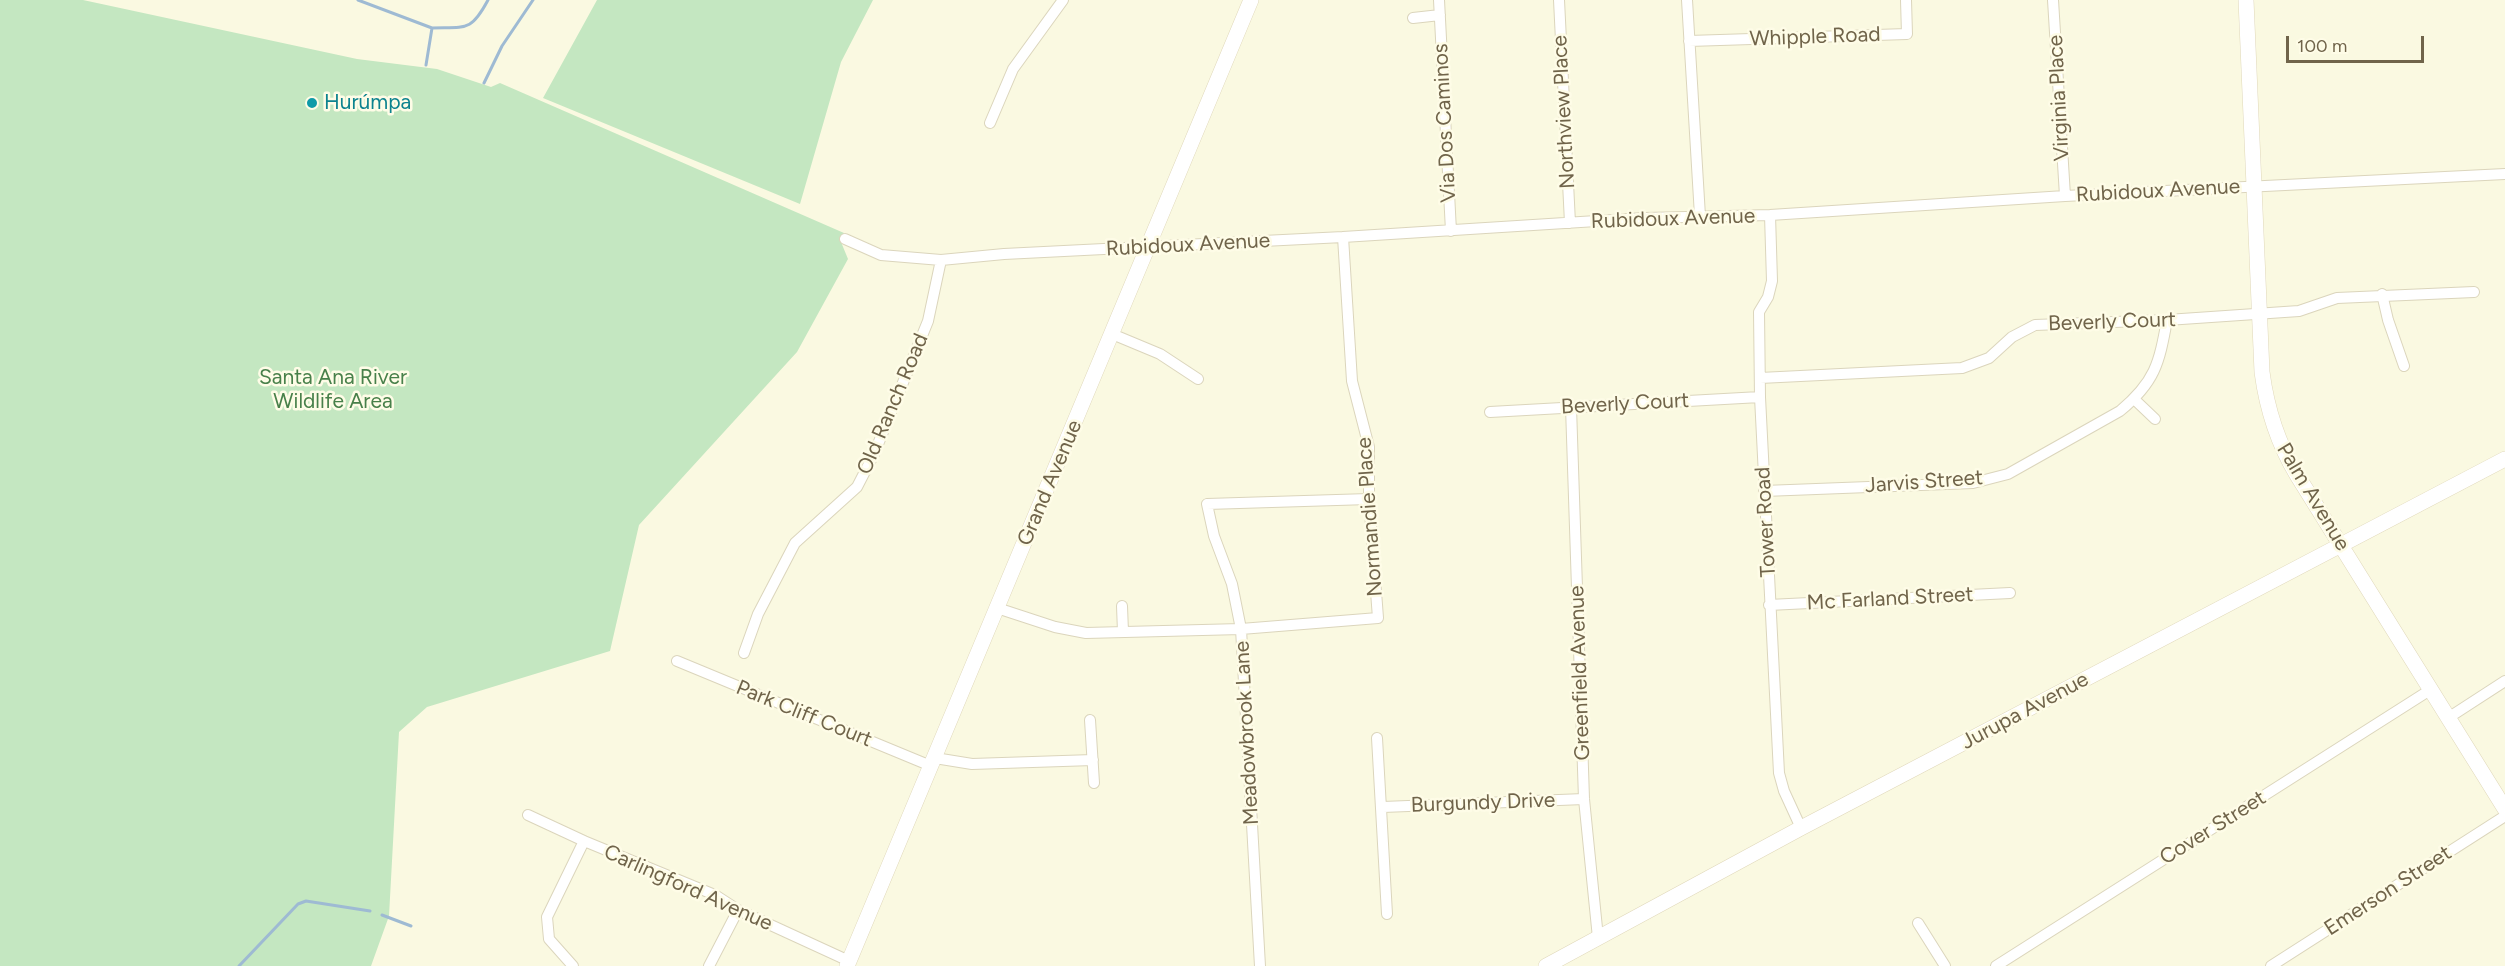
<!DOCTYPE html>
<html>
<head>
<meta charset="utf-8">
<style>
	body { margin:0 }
	#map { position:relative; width:2505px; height:966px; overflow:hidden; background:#faf9e1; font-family:Figtree,sans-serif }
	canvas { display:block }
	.scale { position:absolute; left:2286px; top:36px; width:138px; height:27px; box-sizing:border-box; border:3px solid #70644a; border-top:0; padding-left:8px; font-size:18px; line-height:21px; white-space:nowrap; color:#70644a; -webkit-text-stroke:4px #fefce7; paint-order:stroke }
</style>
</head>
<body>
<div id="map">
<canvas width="2505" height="966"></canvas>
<div class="scale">100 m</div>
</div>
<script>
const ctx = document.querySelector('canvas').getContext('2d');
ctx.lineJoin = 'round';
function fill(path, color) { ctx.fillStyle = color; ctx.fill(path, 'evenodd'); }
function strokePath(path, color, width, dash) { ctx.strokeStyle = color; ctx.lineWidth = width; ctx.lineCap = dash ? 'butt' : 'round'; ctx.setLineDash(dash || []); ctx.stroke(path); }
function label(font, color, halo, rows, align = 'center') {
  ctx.font = font + ' Figtree,sans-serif'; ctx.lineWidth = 5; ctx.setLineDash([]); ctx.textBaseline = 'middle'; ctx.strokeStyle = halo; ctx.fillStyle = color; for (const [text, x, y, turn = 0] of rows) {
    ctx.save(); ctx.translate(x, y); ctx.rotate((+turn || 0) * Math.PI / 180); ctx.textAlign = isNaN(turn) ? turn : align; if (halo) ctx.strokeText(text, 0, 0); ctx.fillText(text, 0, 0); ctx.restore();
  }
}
const green = new Path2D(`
	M0 0H83L357 59 437 69 491 87 500 83 844 233 841 242 848 259 797 352 639 525 610 651 427 707 399 732 389 916 371 966H0Z
	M597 0H873L841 62 800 204 543 98Z`);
const stream = new Path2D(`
	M358 0 432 28
	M426 65 432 28C466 27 471 32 488 0
	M484 83 502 46 533 0
	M382 915 411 926
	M239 966 298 904 306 901 370 911`);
const street = new Path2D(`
	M1439 0 1451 231
	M1559 0 1570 223
	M1687 0 1700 216
	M2053 0 2065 196
	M1413 18 1440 15
	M1689 41 1907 34 1906 0
	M990 123 1013 69 1063 0
	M1770 215 1772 281 1768 297 1759 312 1760 397 1779 773 1784 791 1801 828
	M845 239 881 255 941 260 1004 254 1343 237 1644 218 1770 215 2065 196 2505 174
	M2382 294 2388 320 2404 366
	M1112 334 1160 354 1198 379
	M1760 378 1962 368 1989 358 2012 337 2035 325 2167 320 2299 311 2337 298 2474 292
	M2134 399 2155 419
	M1571 407 1584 799 1598 938
	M1490 412 1760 397
	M1764 491 1973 483 2008 474 2120 411C2155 382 2159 364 2167 320
	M1769 605 2010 593
	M1122 606 1123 632
	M997 608 1055 627 1086 633 1241 629 1378 618 1369 499V447L1352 381 1343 237
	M744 653 758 614 795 543 857 487 874 454 928 321 941 260
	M677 661 931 766
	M2448 718 2505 681
	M1090 720 1094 783
	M1377 738 1387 914
	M935 758 972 764 1093 760
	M1383 807 1584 799
	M528 815 584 841 715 895 738 910 849 961
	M1918 923 1945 966
	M573 966 549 939 547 917 584 841
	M709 966 738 910
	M1260 966 1241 629 1232 584 1214 536 1207 504 1369 499
	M1996 966 2430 690
	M2271 966 2505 816`);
const secondary = new Path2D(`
	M2246 0 2262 372C2267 410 2277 442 2297 475L2505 809
	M847 966 1251 0
	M1546 966 1801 828 2505 459`);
const markers = [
	[312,103,6,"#0f9aa8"]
];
const streetNames = [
	["Whipple Road",1815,37,-2],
	["Virginia Place",2059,98,-93],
	["Northview Place",1564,112,-93],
	["Via Dos Caminos",1445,123,-93],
	["Rubidoux Avenue",2158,191,-3],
	["Rubidoux Avenue",1673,219,-2],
	["Rubidoux Avenue",1188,245,-3],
	["Beverly Court",2112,322,-2],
	["Old Ranch Road",893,404,-67],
	["Beverly Court",1625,404,-3],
	["Jarvis Street",1924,482,-4],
	["Grand Avenue",1050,483,-67],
	["Palm Avenue",2313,497,59],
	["Normandie Place",1370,517,-94],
	["Tower Road",1766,522,-93],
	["Mc Farland Street",1890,599,-3],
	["Greenfield Avenue",1580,673,-92],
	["Jurupa Avenue",2025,711,-28],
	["Park Cliff Court",804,714,22],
	["Meadowbrook Lane",1247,733,-93],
	["Burgundy Drive",1483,803,-2],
	["Cover Street",2213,828,-32],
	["Carlingford Avenue",688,888,24],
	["Emerson Street",2388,891,-33]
];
const cultureNames = [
	["Hurúmpa",324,103]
];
const parkNames = [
	["Santa Ana River",333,378],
	["Wildlife Area",333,402]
];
fill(green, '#c4e7c1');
strokePath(stream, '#9ebad3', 3);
strokePath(street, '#dbd5bc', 12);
strokePath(secondary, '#dfd7b9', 16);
strokePath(street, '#fff', 10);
strokePath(secondary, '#fff', 15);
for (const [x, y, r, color] of markers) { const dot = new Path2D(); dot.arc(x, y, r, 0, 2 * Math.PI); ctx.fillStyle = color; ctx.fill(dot); strokePath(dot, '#fefce7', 2); }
label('21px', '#70644a', '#fefce7', streetNames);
label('21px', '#0d838f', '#fefce7', cultureNames, 'left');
label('21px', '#48804a', '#fefce7', parkNames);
</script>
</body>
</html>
